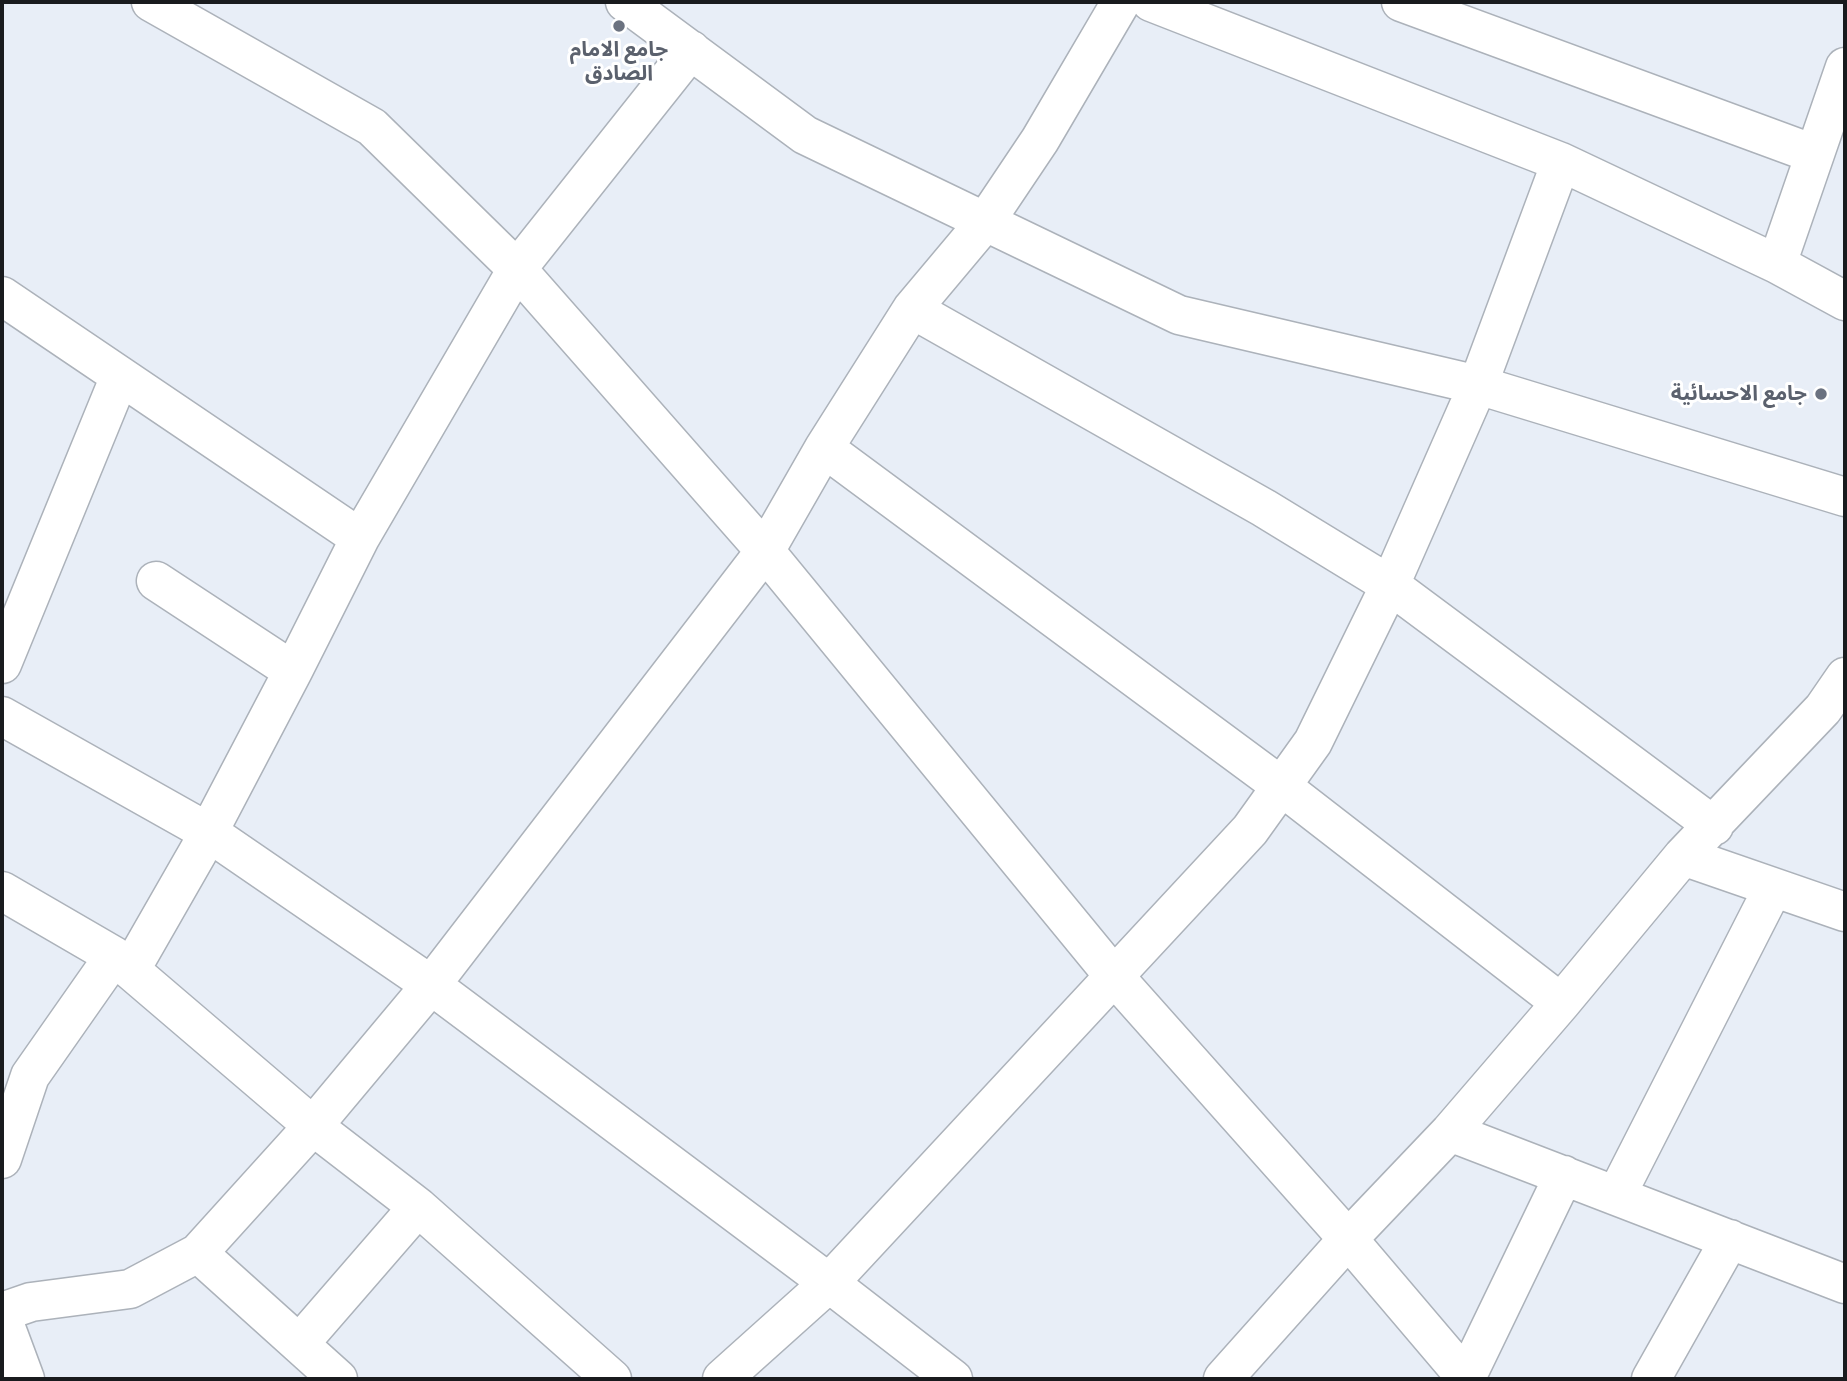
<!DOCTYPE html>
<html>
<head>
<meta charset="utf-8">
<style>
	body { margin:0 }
	#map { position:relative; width:1847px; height:1381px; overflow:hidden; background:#e8eef7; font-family:"IBM Plex Sans",sans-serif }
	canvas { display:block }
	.frame { position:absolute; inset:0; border:4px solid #191b1e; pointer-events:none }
</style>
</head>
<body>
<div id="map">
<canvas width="1847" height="1381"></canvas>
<div class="frame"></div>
</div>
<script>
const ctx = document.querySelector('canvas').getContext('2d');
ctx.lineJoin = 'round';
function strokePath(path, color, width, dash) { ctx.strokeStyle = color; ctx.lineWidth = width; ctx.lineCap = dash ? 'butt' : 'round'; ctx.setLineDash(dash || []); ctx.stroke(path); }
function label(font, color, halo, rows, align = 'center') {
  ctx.font = font + ' "IBM Plex Sans","Noto Sans Arabic",sans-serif'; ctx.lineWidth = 6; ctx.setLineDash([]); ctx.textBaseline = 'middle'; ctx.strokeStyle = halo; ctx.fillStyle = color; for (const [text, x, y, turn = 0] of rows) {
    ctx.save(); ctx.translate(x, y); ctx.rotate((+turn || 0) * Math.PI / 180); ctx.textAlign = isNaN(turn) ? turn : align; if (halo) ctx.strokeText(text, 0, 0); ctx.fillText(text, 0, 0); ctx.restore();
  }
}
const minor = new Path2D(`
	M151 2 372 127 517 269 765 551 1113 975 1348 1239 1467 1379
	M625 2 805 135 1179 315 1478 385 1845 497
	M1151 2 1561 162 1777 264 1845 301
	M1401 2 1814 154
	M1777 264 1845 67
	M2 296 360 538
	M912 309 1264 508 1390 585 1714 826
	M824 448 1281 786 1561 1003
	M156 581 293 671
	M2 664 120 376
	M2 716 208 832 431 985 829 1283 953 1379
	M1683 856 1845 912
	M2 891 114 956 313 1126 418 1207 612 1379
	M131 969 198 852 293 671 360 538 517 269 691 50
	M1450 1132 1845 1284
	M2 1159 30 1076 114 956
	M1616 1196 1773 888
	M198 1253 338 1379
	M2 1312 31 1302 130 1289 198 1253 313 1126 431 985 765 551 824 448 912 309 985 222 1040 140 1121 2
	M2 1317 25 1379
	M300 1343 418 1207
	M1466 1378 1564 1175
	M722 1379 829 1283 1250 830 1313 742 1390 585 1478 385 1561 162
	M1223 1379 1348 1239 1450 1132 1561 1003 1683 856 1823 709 1845 677
	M1651 1379 1730 1239`);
const markers = [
	[619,26,7,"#6b7280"],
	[1821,394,7,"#6b7280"]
];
const worshipNames = [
	["جامع الامام",619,50],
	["الصادق",619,74],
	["جامع الاحسائية",1807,394,"right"]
];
strokePath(minor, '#acb2ba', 41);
strokePath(minor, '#fff', 38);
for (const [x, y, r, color] of markers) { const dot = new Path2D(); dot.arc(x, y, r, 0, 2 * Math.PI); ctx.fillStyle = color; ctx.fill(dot); strokePath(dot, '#fff', 2.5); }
label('bold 21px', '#5b616d', '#fff', worshipNames);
</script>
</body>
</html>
